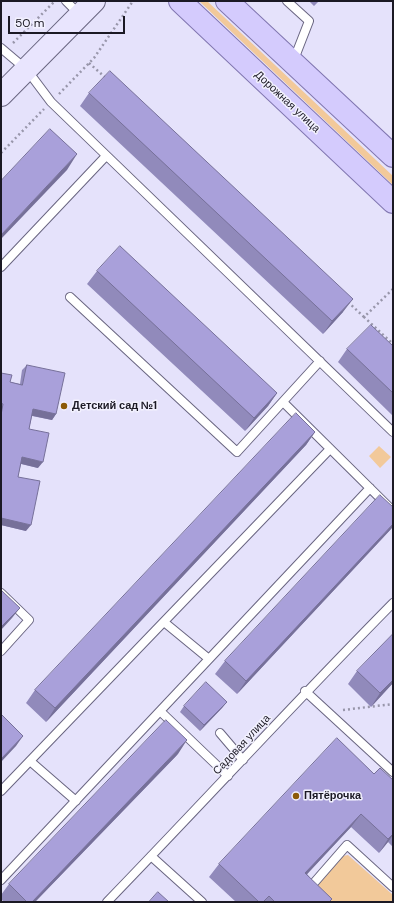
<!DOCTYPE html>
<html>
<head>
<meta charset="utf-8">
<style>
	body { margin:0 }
	#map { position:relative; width:394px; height:903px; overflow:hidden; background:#e5e2fb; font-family:"DM Sans",sans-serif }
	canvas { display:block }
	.frame { position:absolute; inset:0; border:2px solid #1b1924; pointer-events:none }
	.scale { position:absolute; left:8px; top:16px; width:117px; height:18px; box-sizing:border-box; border:2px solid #1b1924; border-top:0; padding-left:5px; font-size:12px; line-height:14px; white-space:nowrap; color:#1b1924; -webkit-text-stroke:3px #f2f1fe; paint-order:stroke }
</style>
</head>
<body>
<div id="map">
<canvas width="394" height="903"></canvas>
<div class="frame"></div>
<div class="scale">50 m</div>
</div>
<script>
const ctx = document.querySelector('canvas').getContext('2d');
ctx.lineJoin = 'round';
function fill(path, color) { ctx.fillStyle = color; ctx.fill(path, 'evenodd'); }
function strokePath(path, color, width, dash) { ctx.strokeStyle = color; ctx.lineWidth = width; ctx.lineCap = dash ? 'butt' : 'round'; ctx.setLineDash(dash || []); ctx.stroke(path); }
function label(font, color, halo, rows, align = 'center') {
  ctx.font = font + ' "DM Sans",sans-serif'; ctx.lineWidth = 3; ctx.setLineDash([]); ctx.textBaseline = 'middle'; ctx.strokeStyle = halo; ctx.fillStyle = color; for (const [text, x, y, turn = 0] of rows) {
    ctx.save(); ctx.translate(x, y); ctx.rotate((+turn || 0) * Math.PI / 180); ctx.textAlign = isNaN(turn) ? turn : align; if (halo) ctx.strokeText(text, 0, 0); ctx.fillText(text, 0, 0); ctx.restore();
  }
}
const green = new Path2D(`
	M199 1H207L393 176V185Z
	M379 446 391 457 380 468 369 456Z
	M348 855 393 895V902H320L316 885 343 856Z`);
const path = new Path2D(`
	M13 43 55 1
	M89 63 107 79
	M59 94 94 58 133 1
	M1 153 44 109
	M393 289 364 317 393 344
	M348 302 364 317
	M343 710 393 704`);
const lane = new Path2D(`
	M66 1 80 15
	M287 1 309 21 293 62
	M1 48 27 70 51 102 393 432
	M1 267 106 156
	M70 297 237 452 320 361
	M284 403 393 511
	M1 593 29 620 1 651
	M164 622 209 659 370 488
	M305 691 393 772
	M160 711 209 659
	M220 733 243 760
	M30 761 76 801
	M1 791 330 449
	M151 856 202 902
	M1 880 160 711 228 776
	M107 902C203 803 296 701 393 603
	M315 902 306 892 347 845 393 887`);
const secondary = new Path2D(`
	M1 95 94 1`);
const primary = new Path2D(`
	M180 1 393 202
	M227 1 393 156`);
const wall = new Path2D(`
	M309 1H319L314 6Z
	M89 93 343 312 323 334 80 106Z
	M97 271 277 393 268 406 245 431 87 284Z
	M393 346V416L338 362 347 349Z
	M27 365 56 414 52 420 32 416 29 429 38 468 21 464 18 477 26 531 1 525V373L10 382 20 384 22 370Z
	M315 432 306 445 46 722 26 703 35 690Z
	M392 528 237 694 215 674 225 661Z
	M357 671 393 683 371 707 348 684Z
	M227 702 222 708 200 731 180 712 184 706Z
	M178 754 35 902H4L1 899V895L9 884Z
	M374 774 393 780V847L388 842 379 853 351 827 307 874 330 902H236L209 877 219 864Z`);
const shadedWall = new Path2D(`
	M77 154 67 170 1 239V235Z
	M353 299 343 312 323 334 332 321Z
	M277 393 268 406 245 431 254 418Z
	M33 409 56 414 52 420 29 415Z
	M315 432 306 445 46 722 55 708Z
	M22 457 43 462 38 468 18 463Z
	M1 518 31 525 26 531 1 525Z
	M393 524 392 528 237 694 246 681Z
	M20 608 12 618 1 630V627Z
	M393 680V683L371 707 380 693Z
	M227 702 222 708 200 731 204 725Z
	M23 736 16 746 1 762V759Z
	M187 740 178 754 35 902H32Z
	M361 814 351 827 296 886 305 873Z
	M393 834V835L388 842 379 853 388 839Z`);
const building = new Path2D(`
	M110 71 353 299 332 321 89 93Z
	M50 129 77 154 1 235V181Z
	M120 246 277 393 254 418 97 271Z
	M371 325 393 346V393L347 349Z
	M27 365 65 373 56 414 33 409 29 429 49 433 43 462 22 457 18 477 40 481 31 525 1 518V415L3 404 1 403V373L12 375 10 382 22 385Z
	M296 413 315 432 55 708 35 690Z
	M380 495 393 507V524L246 681 225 661Z
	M1 590 20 608 1 627Z
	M393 634V680L380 693 357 671Z
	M206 682 227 702 204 725 184 706Z
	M1 714 23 736 1 759Z
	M166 720 187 740 32 902H27L9 884Z
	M337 738 374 774 380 768 393 780V834L388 839 361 814 305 873 332 899 329 902H275L269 896 263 902H259L219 864Z
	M158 892 169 902H149Z`);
const markers = [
	[64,406,4,"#8c5906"],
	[296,796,4,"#8c5906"]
];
const streetNames = [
	["Дорожная улица",287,102,43],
	["Садовая улица",242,745,-47]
];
const poiNames = [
	["Детский сад №1",72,406],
	["Пятёрочка",304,796]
];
fill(green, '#f2c99a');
strokePath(lane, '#696580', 10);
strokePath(secondary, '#696580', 24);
strokePath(primary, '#8076b0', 24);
strokePath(path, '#9896aa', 2.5, [2, 3]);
strokePath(lane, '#fff', 8);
strokePath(secondary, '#e9e5fe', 22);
strokePath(primary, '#d4cbfd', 22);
fill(wall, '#918abb');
fill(shadedWall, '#767099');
fill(building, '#a9a0da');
strokePath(building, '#767099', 1);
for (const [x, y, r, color] of markers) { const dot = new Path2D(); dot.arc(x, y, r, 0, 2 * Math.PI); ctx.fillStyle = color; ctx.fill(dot); strokePath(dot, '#f2f1fe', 1.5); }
label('11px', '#1b1924', '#f2f1fe', streetNames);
label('bold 11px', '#1b1924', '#f2f1fe', poiNames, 'left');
</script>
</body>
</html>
